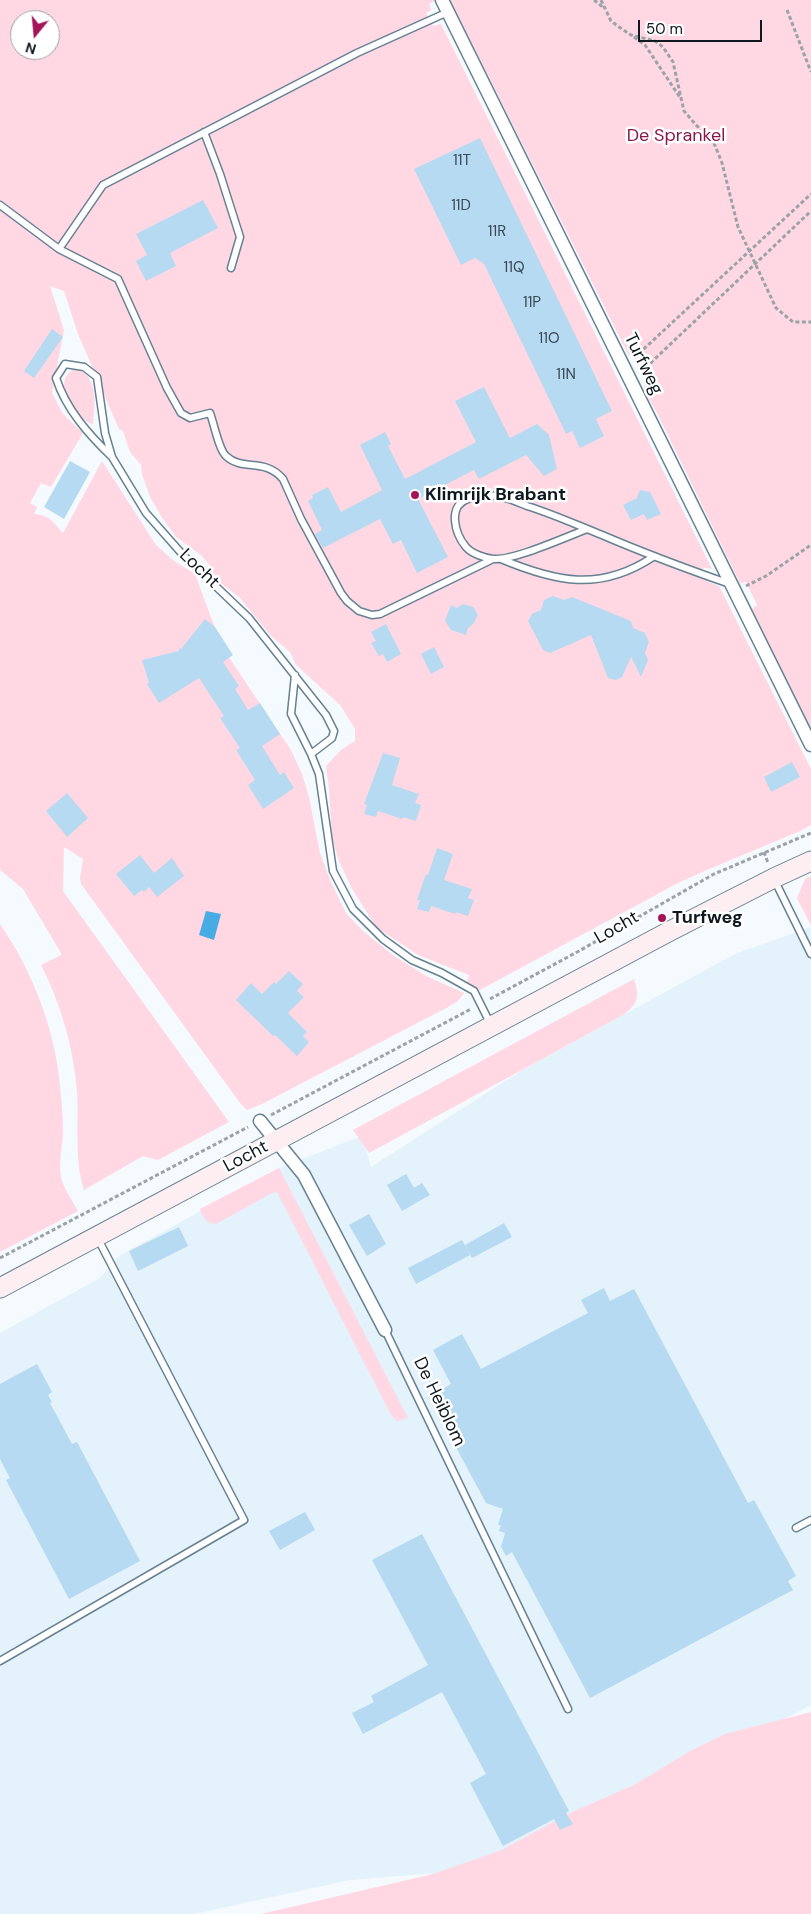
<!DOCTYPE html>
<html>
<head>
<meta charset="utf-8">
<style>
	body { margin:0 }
	#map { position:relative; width:811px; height:1914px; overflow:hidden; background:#f4fafe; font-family:"DM Sans",sans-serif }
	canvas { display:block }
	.north { position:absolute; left:10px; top:10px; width:50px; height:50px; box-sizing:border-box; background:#fff; border:1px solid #9fa3a5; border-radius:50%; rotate:197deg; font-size:14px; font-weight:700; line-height:20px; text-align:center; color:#0e181f }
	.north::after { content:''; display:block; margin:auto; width:18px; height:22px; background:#a31459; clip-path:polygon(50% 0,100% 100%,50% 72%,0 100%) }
	.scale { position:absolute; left:638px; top:20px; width:124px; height:22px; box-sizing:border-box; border:2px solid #0e181f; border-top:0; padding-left:6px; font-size:15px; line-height:18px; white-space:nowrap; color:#0e181f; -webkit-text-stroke:4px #fff; paint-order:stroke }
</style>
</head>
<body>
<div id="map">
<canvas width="811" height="1914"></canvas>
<div class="north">N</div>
<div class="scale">50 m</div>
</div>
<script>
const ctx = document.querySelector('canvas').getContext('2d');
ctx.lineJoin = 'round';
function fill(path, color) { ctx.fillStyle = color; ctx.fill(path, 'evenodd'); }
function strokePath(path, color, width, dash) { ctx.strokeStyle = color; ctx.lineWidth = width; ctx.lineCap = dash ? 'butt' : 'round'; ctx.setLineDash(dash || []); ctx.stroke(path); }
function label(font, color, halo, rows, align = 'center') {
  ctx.font = font + ' "DM Sans",sans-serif'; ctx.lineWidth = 5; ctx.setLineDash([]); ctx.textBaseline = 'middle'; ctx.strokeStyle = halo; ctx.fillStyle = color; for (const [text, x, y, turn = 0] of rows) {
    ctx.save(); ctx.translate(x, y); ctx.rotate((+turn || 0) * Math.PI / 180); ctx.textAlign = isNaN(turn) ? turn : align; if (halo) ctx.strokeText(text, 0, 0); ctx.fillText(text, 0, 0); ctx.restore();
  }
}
const built = new Path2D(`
	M811 927V1705L498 1868 350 1880 194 1914H0V1333L100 1278 119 1256 279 1168 362 1136 371 1167 524 1069 735 954Z`);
const green = new Path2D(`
	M0 0H437L429 4 431 10 426 13 433 26 441 24 712 569 702 567 709 582 719 586 811 769V825L800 831 707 870 676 884 478 991 466 986 469 975 418 955 376 927 351 887 339 861 332 838 329 788 326 766 341 750 355 741V729L340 705 296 665 290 652 270 635 240 598 214 578 210 566 202 556 176 537 161 516 150 497 142 474 141 465 130 452 123 431 119 429 78 334 64 291 50 286 64 330 52 393 63 414 83 433 51 487 41 483 30 503 37 507 34 514C50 515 53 522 63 533L102 461 156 545 174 561 195 574 212 620 226 653 291 750 302 774 309 797 320 853 331 882 346 913 363 931 393 955 426 976 464 993 458 1001 448 1007 262 1104 247 1110 240 1103 81 884 80 878 83 859 64 847 63 891 229 1122 158 1160 143 1156 84 1190C74 1158 79 1123 77 1090 73 1047 61 1004 41 965L61 955V953L23 889 0 870ZM20 20H50V50H20Z
	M450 0H811V728L752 609 757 605 746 582 740 583 656 411 643 390 646 381 633 355 629 356Z
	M74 369C99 373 95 405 93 424 75 419 50 382 74 369Z
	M811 876V926L797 898 805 879Z
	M0 924C35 975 57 1035 61 1096 62 1109 63 1122 63 1134 62 1150 57 1169 63 1184 67 1193 73 1202 78 1211L0 1252Z
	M634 979C640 997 638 1004 623 1015L369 1153 353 1130Z
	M279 1168 408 1418 397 1421 391 1415 277 1192 272 1193 216 1224C206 1223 203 1218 200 1209Z
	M811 1712V1914H261L433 1874 502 1850 570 1813 634 1785 692 1750 725 1734Z`);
const water = new Path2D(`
	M206 911 221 914 214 940 199 935Z`);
const building = new Path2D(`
	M480 138 612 411 596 419 604 436 580 448 572 431 566 434 484 264 475 258 461 265 414 169Z
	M203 200 218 228 170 253 176 266 146 281 136 261 147 255 136 234Z
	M52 329 63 337 34 378 24 371Z
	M484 387 510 438 537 424 549 435 557 469 544 476 526 455 479 479 474 470 418 499 448 557 417 573 401 540 393 544 380 519 323 548 315 534 322 530 308 501 313 498 312 495 328 487 341 512 382 490 360 445 385 432 391 444 388 446 405 479 476 442 455 401Z
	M70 461 90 472 64 519 44 507Z
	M640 490 650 492 661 514 647 520 644 514 631 520 623 505 637 498Z
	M553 596 564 600 572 597 631 621 633 628 645 633 649 642 645 653 648 660 641 677 631 657 622 677 616 680 608 678 591 635 550 653 543 650 528 621 532 614 541 610 544 600Z
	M463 604 473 607 478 615 473 624 468 628 466 635 451 630 445 621 451 605 457 608Z
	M205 619 215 627 233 655 223 662 239 686 235 689 248 710 260 703 280 734 262 746 280 775 284 772 294 788 263 809 248 785 255 780 236 750 240 748 220 718 224 716 199 678 159 703 147 684 149 683 142 660 179 651V648L181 649Z
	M386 624 401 654 387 662 383 654 379 656 371 643 376 641 371 632Z
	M434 647 444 667 431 674 421 654Z
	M383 753 400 758 392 785 419 794 415 803 421 805 416 821 403 817 402 819 378 811 376 817 364 814 367 805 364 804Z
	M792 762 800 777 771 792 764 777Z
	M67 793 88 818 67 837 46 811Z
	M437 848 453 854 444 880 472 889 468 898 474 900 468 916 456 912 455 914 431 906 429 912 417 909 420 900H417L426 874 428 875Z
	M140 855 154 873 172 858 184 876 157 897 149 887 144 892 142 890 134 896 116 874Z
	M289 971 303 984 297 991 304 997 288 1013 307 1032 303 1036 309 1042 297 1056 275 1035 273 1036 236 1000 251 983 262 994 274 982 276 984Z
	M406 1174 414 1188 422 1183 430 1195 402 1211 387 1185Z
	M369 1214 386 1244 367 1256 349 1225Z
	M504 1223 512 1237 472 1258 465 1245Z
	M179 1227 188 1246 138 1271 129 1251Z
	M462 1240 470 1255 416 1284 408 1268Z
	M604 1288 610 1301 634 1289 748 1503 754 1500 796 1576 788 1581 793 1590 590 1698 512 1552 506 1556 501 1547 505 1533 499 1531 501 1525H498L503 1509 486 1503 429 1397 451 1384 433 1350 462 1334 481 1369 588 1313 581 1300Z
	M37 1364 52 1392 48 1395 52 1402 50 1403 72 1444 77 1442 140 1561 69 1599 6 1480 10 1478 0 1459V1384Z
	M305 1512 315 1530 280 1550 269 1531Z
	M422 1534 569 1811 566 1813 573 1824 560 1830 554 1819 503 1846 470 1783 486 1774 442 1692 363 1734 352 1713 374 1702 371 1696 428 1665 372 1560Z`);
const path = new Path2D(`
	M594 0 604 8
	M601 0 611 21 619 27 631 35 655 41 663 47 673 62 684 111 697 126 712 138 722 163 738 227 776 308 793 322H811
	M787 10 811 72
	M634 37 645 45 681 99
	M634 358 811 194
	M641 372 811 211
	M746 586 766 576 811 545
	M764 852 768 863
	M490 999 579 951 714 874 811 833
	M271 1115 471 1009
	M0 1258 248 1127`);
const lane = new Path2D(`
	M448 12 357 53 103 185 59 249 118 279 167 388 181 413 190 418 210 413C214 424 219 450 226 456 243 472 264 457 283 479L301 519 341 593 347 601 359 611 372 615 380 614 493 559
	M204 132 220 174 240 237 231 268
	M0 205 59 249
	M112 457C88 434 66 409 56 378L65 364 84 367 97 377 105 433 112 457 146 513 183 555 249 618 326 715 334 731 332 738 311 754 319 774 333 871 353 909 383 939 412 960 442 973 474 991 491 1025
	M587 529C566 537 513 561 493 559 485 558 472 554 466 547 455 534 447 506 468 499 477 495 488 495 498 496 508 498 518 502 527 506 553 514 577 525 602 535 644 553 687 569 730 584
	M501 559C556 582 600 592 653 557
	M295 675 291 714 311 754
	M774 879 811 954
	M385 1330 568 1709
	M796 1528 811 1520
	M0 1661 244 1520 97 1237`);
const street = new Path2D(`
	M442 0 811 745
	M260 1121 304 1175 385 1330`);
const secondary = new Path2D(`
	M0 1288 670 931 774 878 811 861`);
const markers = [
	[415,495,5,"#a31459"],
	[662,918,5,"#a31459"]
];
const numberNames = [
	["11T",462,161],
	["11D",461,206],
	["11R",497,232],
	["11Q",514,268],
	["11P",532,303],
	["11O",549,339],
	["11N",566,375]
];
const parkNames = [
	["De Sprankel",676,136]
];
const streetNames = [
	["Turfweg",643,364,64],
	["Locht",199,569,44],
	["Locht",617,928,-30],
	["Locht",246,1157,-28],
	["De Heiblom",439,1402,64]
];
const poiNames = [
	["Klimrijk Brabant",425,495],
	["Turfweg",672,918]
];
fill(built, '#e3f2fb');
fill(green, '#ffd8e3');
fill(water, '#48ace4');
fill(building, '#b6daf1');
strokePath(lane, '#668192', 9);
strokePath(street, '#668192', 15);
strokePath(secondary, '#668192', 21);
strokePath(path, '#9ca3a8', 3, [4, 2.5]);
strokePath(lane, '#fff', 6);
strokePath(street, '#fff', 12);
strokePath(secondary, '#fdeef2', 19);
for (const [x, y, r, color] of markers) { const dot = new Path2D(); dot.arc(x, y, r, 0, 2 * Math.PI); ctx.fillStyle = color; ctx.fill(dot); strokePath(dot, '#fff', 2); }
label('15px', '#384854', null, numberNames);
label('18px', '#89174c', '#fff', parkNames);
label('18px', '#0e181f', '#fff', streetNames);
label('bold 18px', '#0e181f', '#fff', poiNames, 'left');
</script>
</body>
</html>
